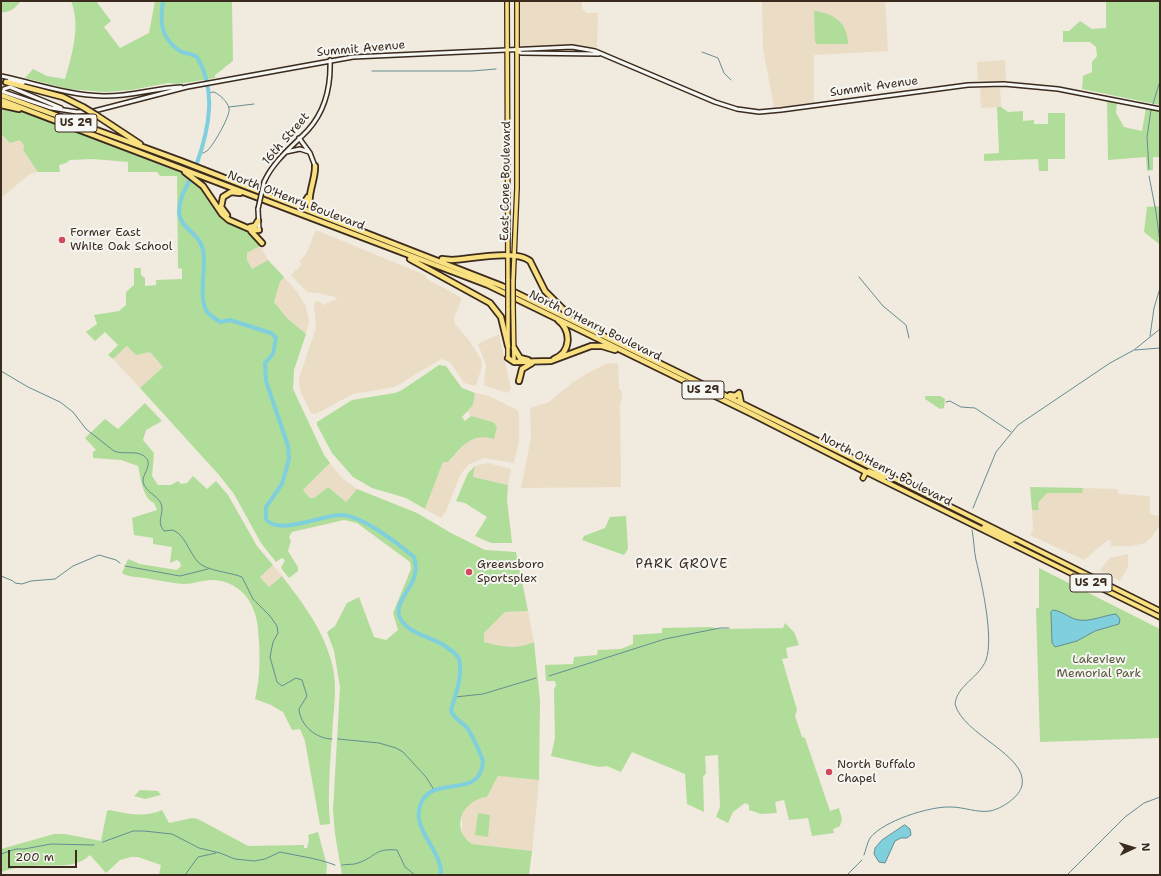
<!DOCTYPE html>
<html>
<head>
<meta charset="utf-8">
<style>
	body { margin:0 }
	#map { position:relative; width:1161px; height:876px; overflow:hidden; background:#f1eade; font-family:"Shantell Sans",sans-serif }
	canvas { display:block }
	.frame { position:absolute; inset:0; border:2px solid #3b2a1e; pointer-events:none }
	.north { position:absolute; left:1113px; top:828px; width:40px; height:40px; -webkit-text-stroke:3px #f6f6f2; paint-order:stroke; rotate:86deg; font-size:11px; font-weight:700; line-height:16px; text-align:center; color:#3b2a1e }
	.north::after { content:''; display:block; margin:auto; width:14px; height:18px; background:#3b2a1e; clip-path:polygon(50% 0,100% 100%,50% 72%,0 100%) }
	.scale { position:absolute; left:8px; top:850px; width:69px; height:18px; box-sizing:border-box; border:2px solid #3b2a1e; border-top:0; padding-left:5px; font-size:12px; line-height:14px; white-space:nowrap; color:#3b2a1e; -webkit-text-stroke:3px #f6f6f2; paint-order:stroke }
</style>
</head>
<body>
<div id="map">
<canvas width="1161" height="876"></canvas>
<div class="frame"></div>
<div class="north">N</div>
<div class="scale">200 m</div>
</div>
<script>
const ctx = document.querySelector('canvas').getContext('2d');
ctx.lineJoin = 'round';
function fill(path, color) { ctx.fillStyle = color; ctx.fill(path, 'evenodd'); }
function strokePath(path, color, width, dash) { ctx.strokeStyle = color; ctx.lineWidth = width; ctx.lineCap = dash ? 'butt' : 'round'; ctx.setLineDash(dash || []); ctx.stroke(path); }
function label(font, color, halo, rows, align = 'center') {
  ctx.font = font + ' "Shantell Sans",sans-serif'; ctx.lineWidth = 4; ctx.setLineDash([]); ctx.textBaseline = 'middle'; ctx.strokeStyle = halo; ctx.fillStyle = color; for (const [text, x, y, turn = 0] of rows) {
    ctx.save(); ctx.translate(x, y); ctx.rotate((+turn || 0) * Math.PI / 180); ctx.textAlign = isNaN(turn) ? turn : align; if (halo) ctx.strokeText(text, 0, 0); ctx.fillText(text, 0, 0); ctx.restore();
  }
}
const built = new Path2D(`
	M519 1H582V8L586 13H598L597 47 521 46 520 43Z
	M762 1H885L888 51 814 55V102L776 108 774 107 763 49Z
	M1005 60 1006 82 978 80 977 62Z
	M981 88H1000L1001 107 981 108 980 91Z
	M1 134 10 143 20 139 24 145 23 150 38 172 30 174 1 198Z
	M316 230 425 275 427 279 462 298 454 318 455 324 468 339 481 359 482 366 476 386 464 383 450 362 441 359 395 387 353 394 316 414 311 413 301 393 299 383 300 375 316 328 314 304 315 302 318 301 324 305 338 298 318 293 307 292 291 275 302 264 299 262 306 254Z
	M260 246 268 260 252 269 247 260V253Z
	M284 277 298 293 306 307 309 322 306 334 287 318 274 302 280 282Z
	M499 334 511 389 507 393 484 385 486 365 478 344Z
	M127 346 150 352 163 367 140 388 113 359Z
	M614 363 618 364 619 388 622 392V400L620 403 621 487 521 488 531 438 530 408 549 402 573 382 590 372 606 364Z
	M475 393 489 396 517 410 519 413V441L514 463 484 458 468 465 460 475 446 511 441 518 425 509 443 462H448L468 441 473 438 485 436 494 438 493 422 471 416 467 411 473 405Z
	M330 463 341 477 357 489 346 502 328 487 314 498H310L303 490Z
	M488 463 511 469 508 485 473 477 475 466Z
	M1083 488 1117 489 1119 494 1150 496V514L1160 516V525L1151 538 1145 543 1131 546H1111V541L1108 540 1084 560 1030 535 1033 529 1032 510H1039L1038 503 1047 493H1082Z
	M1128 554V567L1120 581 1100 570 1110 558Z
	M273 565 282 576 269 587 260 577Z
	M528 611 534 642 523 647H500L484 642V633L505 612Z
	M498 776 539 780 532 851 472 844 465 839 462 833V816L465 808 471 801 478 798 487 797Z`);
const green = new Path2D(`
	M1 1H21C16 7 9 14 1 12Z
	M71 1H96L111 21 104 27 120 48 149 33 155 1H232L233 61 215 75V78L178 84 168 83 131 90 106 92 68 89 25 78 33 69 47 76 65 79C72 56 81 24 71 1Z
	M1106 1H1160V105L1082 89 1083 76 1092 72V62L1097 56 1096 47 1090 42H1063V31H1069L1080 21 1092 29 1106 28Z
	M814 11C834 13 848 23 848 44H817L815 42Z
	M1107 100 1117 102 1116 113 1124 127 1142 131 1146 108 1160 111V157H1153V170L1147 171 1146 157 1108 160Z
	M1 107 31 114 187 175 203 188 218 214 258 240 260 246 247 253V260L252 269 268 260 284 277 280 282 274 302 287 318 306 334 294 370 293 389 324 455 330 463 303 490 310 498H314L328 487 346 502 357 489 417 513 451 533 485 550 516 552 528 611 505 612 484 633V642C502 647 517 650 534 642L540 700 539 780 498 776 487 797C461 800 450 830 472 844L532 851 529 875H342L335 834 333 810 340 687 334 651 327 632 335 626 347 603 359 597 374 637 386 640 398 630 393 613 411 569 410 562 357 523 344 520 292 532 289 537 291 541 288 551 298 567V571L289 578 281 568 285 560 282 558 276 562 261 543 234 494 219 475 140 388 163 367 150 352 136 355 127 346 113 359 108 355 118 345 105 332 95 341 86 332 97 324 94 315 119 311 126 305V292L134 285V268H141V275L145 278V286L156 285V280L182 279V269L178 268 177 176H160L157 172H128V162L93 159 70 160 66 163 59 165 60 172H38L23 150 24 145 20 140 10 143 1 134Z
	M997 107H1001L1008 112 1023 111V121L1034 120V124H1048V113H1065V159H1048V171H1039L1038 159 984 161V154L999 153Z
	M1160 206V244H1159L1144 232 1147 207Z
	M439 365 446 366 462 388 475 393 473 405 462 417 465 421 471 416 493 422 497 427 494 439C471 432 462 447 448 462H443L425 509 406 498 372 488 353 477 332 453 317 425V422L352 400 395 393 402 390Z
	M925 396H940L945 399 944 408 940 409 925 399Z
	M145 403 162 421 146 430 143 440 154 453 152 476 158 485H171L178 481 181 484 187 483 193 476 207 489 216 481 228 495 257 546 273 565 260 577 269 587 282 576C302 602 322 628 331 660 337 680 335 700 333 720 331 755 327 790 330 824L320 825 305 741 300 729 292 730 283 712 271 705 255 699C261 675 260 653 258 629 256 603 240 580 211 580 202 580 193 584 184 584 171 583 158 580 145 578 138 577 127 577 122 573L128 559 140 564 177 570 181 566 180 562 177 560 170 563 172 547 153 544V538L134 535 132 518 157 510 154 503C142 497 141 478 138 466L121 460 93 458V452L96 450 85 438 105 419 118 429Z
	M475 466 473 477 508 485 507 500 512 543H491L475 536 487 517 465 503 456 501 468 473Z
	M1030 487 1083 488 1082 493H1047L1038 503 1039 510H1032Z
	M626 516 628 549 624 555 582 540 584 536 605 528 610 517Z
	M1039 568 1160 629V738L1040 742 1036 608H1039Z
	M785 623 794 632 799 645 786 648 788 658 782 659 797 710 795 716 802 737 805 738 830 811 839 808 842 819 840 826 833 829 834 833 812 836 808 818 789 820 784 800 775 802 777 813 761 814 749 810V805L745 803 733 812 728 823 716 817 720 807 718 755 705 756 706 773 703 777 704 812 687 804 685 774 632 752 621 772 607 766 599 767 551 756 555 738 554 690 556 685 555 681H546L545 665 573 664 574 657 597 655 598 650 621 649 633 644V635L662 633V628L711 627 722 629 783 628Z
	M140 790 158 791 161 795 145 799 134 796Z
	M110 810C129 814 144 818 162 810L169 823 192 818 198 819 248 846 304 845V848H307L309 840 308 835 318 832 327 866 326 875H159L161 865 138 857H131L120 860 106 873 90 855C75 870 51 864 32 866 21 866 11 869 1 872V849L54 834H65L101 841 107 811Z
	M478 813 490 815 488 837 475 835Z`);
const water = new Path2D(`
	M1053 610C1063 611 1070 619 1079 620 1090 622 1105 615 1116 614L1120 619 1119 624 1095 631 1077 641 1055 647 1052 643 1051 612Z
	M905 825 910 829 911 835 907 838H901L895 841 885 863 879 862 874 854 875 848 882 840Z`);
const stream = new Path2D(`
	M702 52 718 58 724 73 731 80
	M372 71H472L496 69
	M1153 104 1160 81
	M229 107 254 104
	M200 154C203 153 206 152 208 150 214 144 231 115 229 108 227 101 220 95 214 92L208 93
	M1149 169 1147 137 1151 110
	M1149 176 1156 212 1160 242
	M859 277 883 306 906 325 909 338
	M1150 336 1154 308 1160 288
	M1135 350 1160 348
	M1 371 28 387 60 402 73 412 86 429 114 451C124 455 136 450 144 456 154 463 143 473 143 481 144 493 162 496 162 508 162 518 157 522 164 531L173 530 178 533C187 541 190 553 198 562 206 571 230 572 242 577L253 599 270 616 277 626 278 633 273 642 270 657 277 682 282 686 296 678 302 680 307 696 299 709C300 725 316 739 332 739
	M946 402 950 401 961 407 975 408 1011 432
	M973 508 996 452 1018 425 1110 363 1134 350 1160 329
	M125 566 180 576 208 569
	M1 576 13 581 15 583 22 584 31 581 55 579 73 566 99 555 116 560 120 563
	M549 676 665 639 720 628H729
	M455 697 483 694 536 678
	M338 739 379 743 396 748 403 752 426 777 434 790
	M103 842 133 831H144L172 834 199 848 220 853 235 859 254 861 265 859 280 852C298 856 317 858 335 865
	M1 854 16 849H24L51 844 94 845
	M864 855C866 850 867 843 870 838 883 821 930 806 951 807 964 807 977 813 990 811 1001 809 1020 797 1022 785 1028 755 963 735 955 704 957 685 979 678 986 660 994 638 982 584 976 560 974 551 974 540 972 530
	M342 865C347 864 354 865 358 863 376 857 374 848 397 850L405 867 415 875
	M185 875 198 857 216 853
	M847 875 862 860
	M1067 875 1125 817 1144 803 1160 797`);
const river = new Path2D(`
	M163 1C160 21 160 38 180 51 185 54 192 53 197 57 217 90 209 129 197 163
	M191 178C185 189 179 199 179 212 180 229 200 233 203 250 207 266 197 300 208 313 211 316 216 319 220 322L230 320 271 333 276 338 273 354 265 363 266 381 288 446 289 459 282 484 266 507V519C277 536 323 515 340 515 360 514 399 544 414 557 423 584 395 596 399 615 404 633 432 637 445 646 450 649 455 653 459 658 463 676 456 693 451 710 454 720 462 721 468 729 474 739 479 750 483 761 481 802 430 772 420 806 412 831 443 851 441 875`);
const secondary = new Path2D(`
	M516 50 521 53 599 54
	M1 76C35 83 67 95 103 96 129 97 155 88 181 87
	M7 82 10 80 23 83
	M4 89 10 87 61 108
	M1 91 51 108 77 112 94 111 187 87 353 57 572 47 595 51 715 102 737 109 759 112 781 110 968 85 1004 84 1058 89 1160 109
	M299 138 310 153 315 166
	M286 152 300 149 309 152
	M264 182C274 160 292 147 308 130 326 110 331 86 330 60
	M258 209 259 230`);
const primary = new Path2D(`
	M507 1 508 280
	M513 281 517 188V1
	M513 307 514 362
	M508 358V309`);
const trunk = new Path2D(`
	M869 466 1160 611
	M869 471 885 477
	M866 472 1160 617
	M863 478 866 472
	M904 483 908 476
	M984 527 1012 540 1016 539`);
const motorway = new Path2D(`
	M6 82 63 97 83 107
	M1 95 181 161 502 286 869 466
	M1 100 488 285 754 415 866 472
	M1 105 19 109
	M96 115 140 144
	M185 172 203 186 222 214 229 220 252 230H259
	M294 204 304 203 308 197
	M314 212C303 202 316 181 315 166
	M227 215 221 207 223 197 231 192 240 193
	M250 227 255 226 258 221
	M251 231 262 243
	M410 259 490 303 501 317 508 346
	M442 259 452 260C470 259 517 249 530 261L545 291 570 316
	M514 348 520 358 528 360
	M508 358 514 362 551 361 591 346H602L615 350
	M554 359C571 352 572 331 558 320
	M519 381 522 369 532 363
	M730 395 735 396 739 393 741 403`);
const secondaryBridge = new Path2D(`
	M258 209 264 182`);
const primaryBridge = new Path2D(`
	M508 280V309
	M513 281V307`);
const motorwayBridge = new Path2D(`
	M83 107 96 115`);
const markers = [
	[62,240,4,"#d1495b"],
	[469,572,4,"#d1495b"],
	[829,772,4,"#d1495b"]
];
const shields = [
	[76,123,42],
	[703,390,42],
	[1091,583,42]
];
const shieldNames = [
	["US 29",76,123],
	["US 29",703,390],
	["US 29",1091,583]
];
const streetNames = [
	["Summit Avenue",361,49,-5],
	["Summit Avenue",874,87,-8],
	["16th Street",286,139,-49],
	["East Cone Boulevard",506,181,-89],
	["North O'Henry Boulevard",296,201,21],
	["North O'Henry Boulevard",595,326,26],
	["North O'Henry Boulevard",886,470,27]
];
const poiNames = [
	["Former East",70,233],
	["White Oak School",70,247],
	["Greensboro",477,565],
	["Sportsplex",477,579],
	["North Buffalo",837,765],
	["Chapel",837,779]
];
const parkNames = [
	["Lakeview",1099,660],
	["Memorial Park",1099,674]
];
const neighbourhoodNames = [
	["PARK GROVE",682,565]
];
fill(built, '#ebdcc6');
fill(green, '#b1dd9a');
fill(water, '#80cfdd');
strokePath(water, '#648d91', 1);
strokePath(stream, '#648d91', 1);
strokePath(river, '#80cfdd', 4);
strokePath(secondary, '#3b2a1e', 6);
strokePath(primary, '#3b2a1e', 6);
strokePath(trunk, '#3b2a1e', 7);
strokePath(motorway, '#3b2a1e', 8);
strokePath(secondary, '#f6f6f2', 3);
strokePath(primary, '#f9e181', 3.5);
strokePath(trunk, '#f9e181', 4);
strokePath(motorway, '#f9e181', 4.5);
strokePath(secondaryBridge, '#3b2a1e', 6, []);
strokePath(primaryBridge, '#3b2a1e', 6, []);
strokePath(motorwayBridge, '#3b2a1e', 8, []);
strokePath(secondaryBridge, '#f6f6f2', 3);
strokePath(primaryBridge, '#f9e181', 3.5);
strokePath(motorwayBridge, '#f9e181', 4.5);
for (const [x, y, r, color] of markers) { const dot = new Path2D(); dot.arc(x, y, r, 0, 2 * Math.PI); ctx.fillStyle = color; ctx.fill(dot); strokePath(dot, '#f6f6f2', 1.5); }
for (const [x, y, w] of shields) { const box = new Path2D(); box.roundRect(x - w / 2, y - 9, w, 18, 3); ctx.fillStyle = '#f6f6f2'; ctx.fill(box); strokePath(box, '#3b2a1e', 1); }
label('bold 11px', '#3b2a1e', null, shieldNames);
label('12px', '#3b2a1e', '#f6f6f2', streetNames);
label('12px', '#3b2a1e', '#f6f6f2', poiNames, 'left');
label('12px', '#58573d', '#f6f6f2', parkNames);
ctx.letterSpacing = '1px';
label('13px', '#3b2a1e', '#f6f6f2', neighbourhoodNames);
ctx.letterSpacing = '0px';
</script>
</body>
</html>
